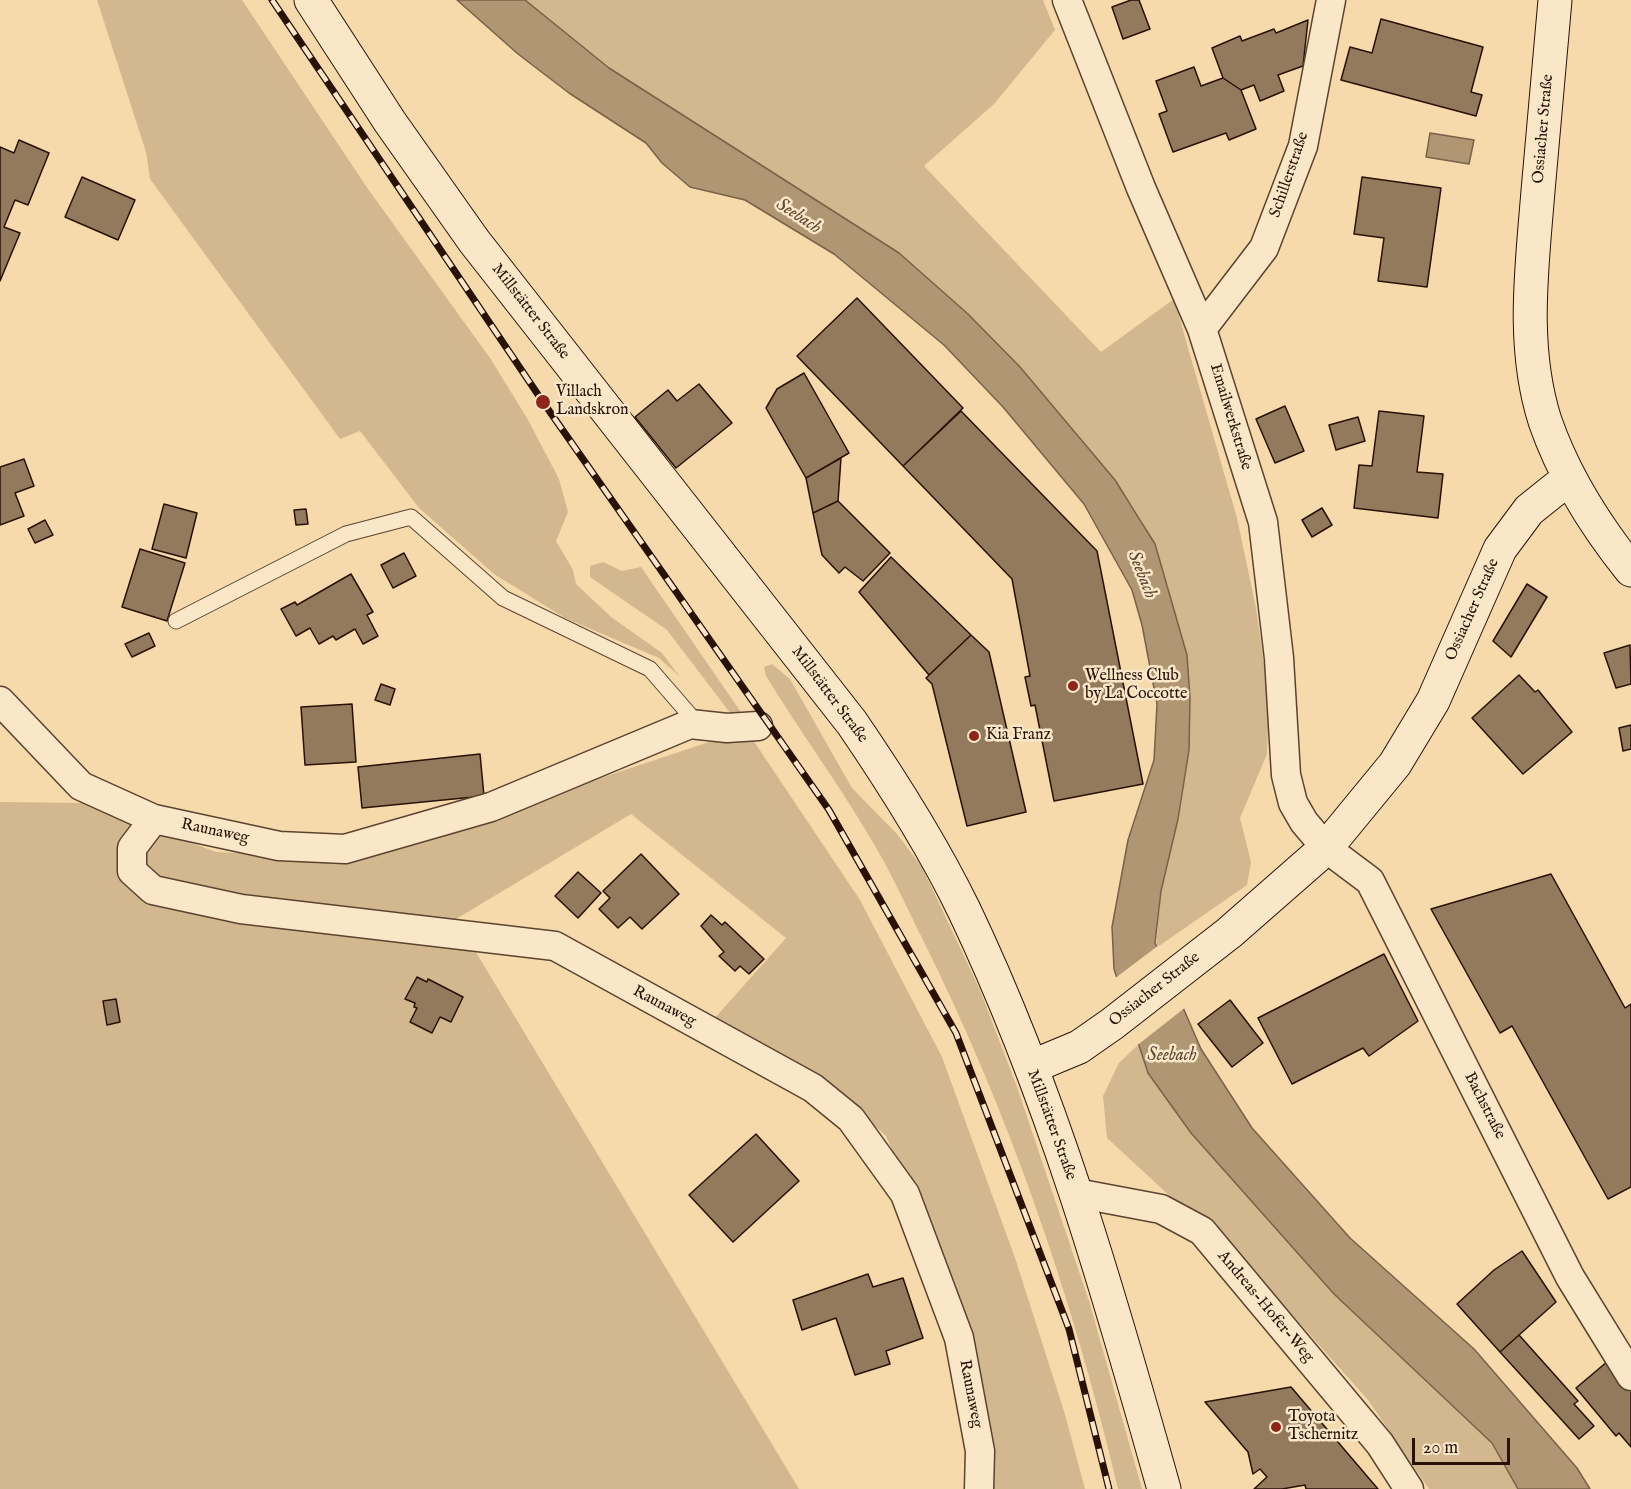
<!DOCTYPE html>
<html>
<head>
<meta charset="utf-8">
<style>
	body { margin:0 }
	#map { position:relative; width:1631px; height:1489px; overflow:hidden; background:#f6daab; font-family:"IM FELL English",serif }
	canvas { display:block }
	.scale { position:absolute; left:1412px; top:1438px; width:98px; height:27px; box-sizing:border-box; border:3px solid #291106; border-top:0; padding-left:8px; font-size:18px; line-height:21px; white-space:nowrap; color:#291106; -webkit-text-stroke:4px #f9e7c8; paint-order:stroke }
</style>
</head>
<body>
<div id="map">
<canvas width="1631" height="1489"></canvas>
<div class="scale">20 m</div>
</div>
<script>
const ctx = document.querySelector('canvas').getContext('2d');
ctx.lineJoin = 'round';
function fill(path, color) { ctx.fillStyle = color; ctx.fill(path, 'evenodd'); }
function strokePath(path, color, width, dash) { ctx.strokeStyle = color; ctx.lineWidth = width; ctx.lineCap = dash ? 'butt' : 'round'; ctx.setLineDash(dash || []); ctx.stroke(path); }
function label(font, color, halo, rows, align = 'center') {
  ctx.font = font + ' "IM FELL English",serif'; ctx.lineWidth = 5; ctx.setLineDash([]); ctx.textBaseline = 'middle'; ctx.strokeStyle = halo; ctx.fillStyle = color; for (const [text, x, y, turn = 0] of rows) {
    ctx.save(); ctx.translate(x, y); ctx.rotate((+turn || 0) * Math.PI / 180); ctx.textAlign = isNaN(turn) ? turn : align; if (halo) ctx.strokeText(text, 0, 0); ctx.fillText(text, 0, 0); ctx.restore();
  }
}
const green = new Path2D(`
	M97 0H242L368 189 490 358 527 418 559 479 568 512 556 541 573 570 576 584 611 617 662 653 680 677 659 658 565 618 494 574 419 508 360 431 340 439 150 179 146 152Z
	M525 0H1043L1055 30 994 104 924 166 1101 352 1174 299 1237 518 1256 608 1269 698 1267 754 1240 818 1251 862 1247 885 1156 948 1161 891 1178 819 1189 750 1190 698 1187 655 1155 544 1136 511 1115 480 899 253 609 68Z
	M603 562 622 571 641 567 745 718H734L667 630 590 577V566Z
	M772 664 790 679 852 788 897 834 922 867 980 990 1017 1087 1089 1301 1142 1489H1118C1073 1298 1009 1112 921 936 907 908 894 879 878 851 844 791 802 735 766 676L764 667Z
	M715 740H753L860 900 942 1057 1015 1258 1064 1411 1085 1489H991L928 1233 886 1136 837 1092 713 1020 786 938 631 814 456 919 799 1489H0V802L87 803 216 852 358 859Z
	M1138 1045 1148 1073 1191 1133 1334 1294 1492 1443 1518 1489H1429L1368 1400 1263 1282 1107 1138 1103 1096 1119 1063Z`);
const water = new Path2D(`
	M457 0H525L609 68 899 253 968 314 1020 367 1115 480 1155 544 1187 655 1190 698 1189 750 1178 819 1161 891 1155 943 1201 1049 1252 1128 1350 1238 1474 1349 1577 1468 1590 1489H1518L1492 1443 1334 1294 1191 1133 1148 1073 1114 969 1112 927 1128 840 1154 760 1157 704 1142 625 1132 590 1084 504 1003 407 944 345 834 254 745 200 690 187 662 163 646 143 569 93 518 54Z
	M1430 133 1474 140 1469 164 1426 157Z`);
const pier = new Path2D(`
	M1159 945 1186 1007 1135 1047 1114 979Z`);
const building = new Path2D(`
	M1131 0H1139L1150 29 1123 39 1112 7Z
	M1381 19 1483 47 1471 92 1482 95 1476 116 1341 80 1350 47 1372 53Z
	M1308 20 1303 66 1278 75 1284 91 1260 101 1254 85 1241 90 1223 78 1212 48 1240 36 1242 41 1274 29 1276 33Z
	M1194 67 1201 86 1223 78 1241 90 1256 129 1229 140 1226 133 1173 152 1159 114 1167 111 1156 81Z
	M19 140 49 153 28 205 15 200 4 227 20 233 0 281V147L14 153Z
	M82 177 135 200 118 240 65 217Z
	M1362 177 1441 188 1427 287 1378 281 1384 238 1354 234Z
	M857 298 963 408 903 466 797 356Z
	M804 373 849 453 806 478 766 408 777 389Z
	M699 384 732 423 676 468 635 417 668 390 677 401Z
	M1285 406 1304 451 1275 463 1256 419Z
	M961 411 1097 551 1143 784 1054 801 1035 705 1031 706 1025 677 1030 676 1012 579 903 466Z
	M1379 411 1424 416 1417 472 1443 474 1438 518 1354 508 1359 465 1372 466Z
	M1358 417 1365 441 1336 450 1329 425Z
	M841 458 838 501 813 513 806 478Z
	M24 459 34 486 15 493 24 516 0 525V467Z
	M838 501 890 553 863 581 845 567 839 573 822 555 813 513Z
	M164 504 197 513 186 558 152 549Z
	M1322 508 1332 525 1312 537 1302 520Z
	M306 509 308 524 296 525 294 510Z
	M45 520 53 535 35 543 28 529Z
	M140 549 185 563 167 621 122 607Z
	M404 553 416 576 393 588 381 565Z
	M891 557 971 635 929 675 859 592Z
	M351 574 373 612 367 615 378 636 363 644 355 629 336 640 333 636 319 644 310 628 296 636 281 609 295 602 297 605Z
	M1527 584 1547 597 1511 657 1493 641Z
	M149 633 155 646 132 657 125 644Z
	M971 635 989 652 1026 812 967 826 932 684 926 678Z
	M1630 645 1631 684 1616 688 1604 653Z
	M1519 675 1535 692 1538 690 1572 732 1523 774 1472 718Z
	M381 684 395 689 390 705 375 700Z
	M352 704 356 762 305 765 301 707Z
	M1631 725V749L1623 751 1619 728Z
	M480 754 484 796 362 808 358 767Z
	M641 854 679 894 642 929 630 917 618 928 599 909 610 898 603 891Z
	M578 872 601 893 578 918 555 896Z
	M1551 874 1625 1008 1631 1004V1187L1608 1199 1512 1026 1500 1033 1431 909Z
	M711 915 722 925 725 922 764 959 749 974 740 966 735 971 719 956 724 952 701 926Z
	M1384 954 1418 1021 1369 1056 1363 1048 1292 1084 1258 1018Z
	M417 977 427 982 428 979 463 997 451 1022 440 1017 432 1033 410 1022 417 1008 414 1007 415 1003 405 999Z
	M116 999 120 1022 107 1025 103 1001Z
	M1230 1000 1263 1043 1232 1067 1198 1024Z
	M756 1134 799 1181 733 1242 689 1195Z
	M1522 1251 1556 1302 1500 1352 1457 1304 1494 1270Z
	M868 1274 873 1287 903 1278 923 1338 886 1351 890 1364 855 1375 836 1318 802 1330 793 1300Z
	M1519 1335 1578 1401 1574 1404 1594 1426 1579 1439 1500 1352Z
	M1608 1361 1631 1388V1447L1619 1433 1616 1436 1576 1388Z
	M1291 1387 1378 1489H1306L1305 1485 1282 1489H1254L1267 1477 1260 1469 1253 1474 1248 1452 1205 1402Z`);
const lane = new Path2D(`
	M176 621 346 534 411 517 503 598 650 669 689 714 690 724`);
const street = new Path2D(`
	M1067 0 1141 188 1202 329 1263 522 1279 658 1286 775 1293 803 1304 822 1326 848 1370 881 1570 1277 1631 1376
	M1202 329 1264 248 1303 146 1331 0
	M0 701 81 786 154 819 279 846 345 849 491 807 690 724 727 728 758 726
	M154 819 132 848V871L153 890 241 909 555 946 813 1088 851 1119 905 1194 959 1338 980 1451 979 1489
	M1076 1193 1161 1209 1202 1231 1380 1444 1409 1489`);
const secondary = new Path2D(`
	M311 0 390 122 474 241 852 723C893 783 932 844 964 910 1052 1094 1109 1293 1164 1489
	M1555 0C1549 64 1544 127 1538 191 1532 267 1521 346 1545 421 1564 476 1595 525 1631 570
	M1031 1067 1079 1047 1112 1024 1229 933 1326 848 1395 764 1433 701 1500 549 1529 510 1569 478`);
const rail = new Path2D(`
	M272 0 543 402 829 810 956 1033 1069 1329 1109 1489`);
const markers = [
	[543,402,8,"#8f2418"],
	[1073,686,6,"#8f2418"],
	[974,736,6,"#8f2418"],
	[1276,1427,6,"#8f2418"]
];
const streetNames = [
	["Ossiacher Straße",1544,129,-85],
	["Schillerstraße",1290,175,-71],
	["Millstätter Straße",530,312,52],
	["Emailwerkstraße",1230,417,73],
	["Ossiacher Straße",1473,610,-66],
	["Millstätter Straße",829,695,53],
	["Raunaweg",215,832,12],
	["Ossiacher Straße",1155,990,-38],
	["Raunaweg",664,1007,28],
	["Bachstraße",1484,1106,63],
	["Millstätter Straße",1051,1125,70],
	["Andreas-Hofer-Weg",1265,1307,50],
	["Raunaweg",970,1394,79]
];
const poiNames = [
	["Villach",556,393],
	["Landskron",556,411],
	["Wellness Club",1085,677],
	["by La Coccotte",1085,695],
	["Kia Franz",986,736],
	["Toyota",1288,1418],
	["Tschernitz",1288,1436]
];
const waterNames = [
	["Seebach",798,217,33],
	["Seebach",1141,575,68],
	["Seebach",1172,1056]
];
fill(green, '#d3b88f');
fill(water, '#b09673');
strokePath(water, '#7a6147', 1.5);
fill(pier, '#f6daab');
fill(building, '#947a5c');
strokePath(building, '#291106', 1.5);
strokePath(lane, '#5c432f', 17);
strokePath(street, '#5c432f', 31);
strokePath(secondary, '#291106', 35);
strokePath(lane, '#f9e7c8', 15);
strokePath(street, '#f9e7c8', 28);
strokePath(secondary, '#f9e7c8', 33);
strokePath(rail, '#291106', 7);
strokePath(rail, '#f9e7c8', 4.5, [14]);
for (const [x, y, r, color] of markers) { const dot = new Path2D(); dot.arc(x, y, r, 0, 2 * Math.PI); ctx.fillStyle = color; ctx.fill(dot); strokePath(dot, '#f9e7c8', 2); }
label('16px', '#291106', '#f9e7c8', streetNames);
label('16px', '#291106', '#f9e7c8', poiNames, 'left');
label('italic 18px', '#5f4632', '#f9e7c8', waterNames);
</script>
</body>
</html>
